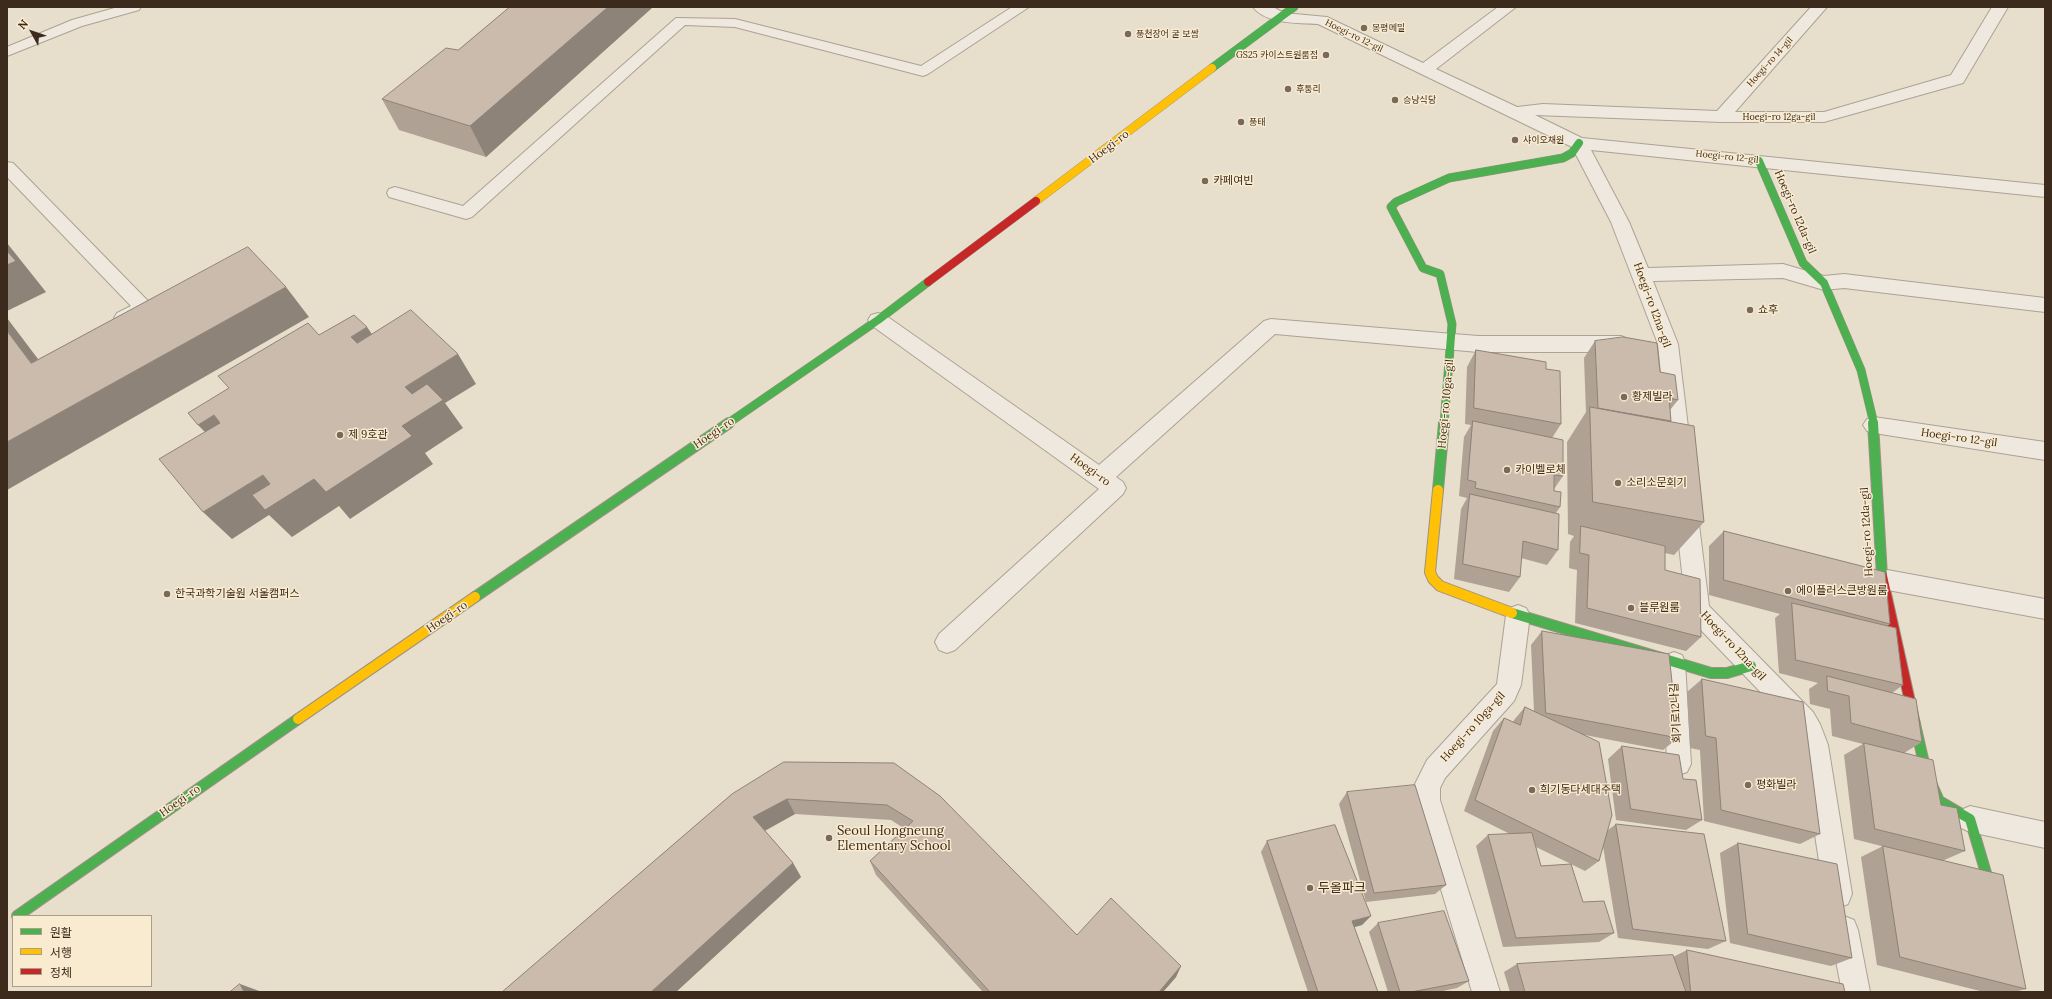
<!DOCTYPE html>
<html>
<head>
<meta charset="utf-8">
<style>
	body { margin:0 }
	#map { position:relative; width:2052px; height:999px; overflow:hidden; background:#e7decb; font-family:Lora,"Noto Sans KR",serif }
	canvas { display:block }
	.frame { position:absolute; inset:0; border:8px solid #3c2a1c; pointer-events:none }
	.legend { position:absolute; left:12px; top:915px; width:140px; height:72px; box-sizing:border-box; background:#f9ebd0; border:1px solid #ad9e88; margin:0; padding:5px 7px; list-style:none; font-size:12px; color:#3c2a1c }
	.legend li { display:flex; align-items:center; gap:8px; height:20px }
	.legend b { width:20px; border:1px solid #ad9e88 }
	.north { position:absolute; left:12px; top:12px; width:40px; height:40px; -webkit-text-stroke:3px #f9ebd0; paint-order:stroke; rotate:310deg; font-size:11px; font-weight:700; line-height:16px; text-align:center; color:#3c2a1c }
	.north::after { content:''; display:block; margin:auto; width:14px; height:18px; background:#3c2a1c; clip-path:polygon(50% 0,100% 100%,50% 72%,0 100%) }
</style>
</head>
<body>
<div id="map">
<canvas width="2052" height="999"></canvas>
<div class="frame"></div>
<ul class="legend">
<li><b style="height:5px;background:#4caf50"></b>원활</li>
<li><b style="height:5px;background:#ffc107"></b>서행</li>
<li><b style="height:5px;background:#c62828"></b>정체</li>
</ul>
<div class="north">N</div>
</div>
<script>
const ctx = document.querySelector('canvas').getContext('2d');
ctx.lineJoin = 'round';
function strokePath(path, color, width, dash) { ctx.strokeStyle = color; ctx.lineWidth = width; ctx.lineCap = dash ? 'butt' : 'round'; ctx.setLineDash(dash || []); ctx.stroke(path); }
function fill(path, color) { ctx.fillStyle = color; ctx.fill(path, 'evenodd'); }
function label(font, color, halo, rows, align = 'center') {
  ctx.font = font + ' Lora,"Noto Sans KR",serif'; ctx.lineWidth = 3; ctx.setLineDash([]); ctx.textBaseline = 'middle'; ctx.strokeStyle = halo; ctx.fillStyle = color; for (const [text, x, y, turn = 0] of rows) {
    ctx.save(); ctx.translate(x, y); ctx.rotate((+turn || 0) * Math.PI / 180); ctx.textAlign = isNaN(turn) ? turn : align; if (halo) ctx.strokeText(text, 0, 0); ctx.fillText(text, 0, 0); ctx.restore();
  }
}
const lane = new Path2D(`
	M118 7H141L139 10 82 26 7 56V47L72 20Z
	M1012 7H1029L928 74 923 76 735 27 685 25 472 217 466 219 389 197 387 193 389 189 395 187 463 206 676 18 735 19 921 66Z
	M7 162 13 163 149 302 152 307C146 317 128 326 117 323L114 318 117 313 131 306 7 177Z
	M1674 652 1682 655 1685 662 1691 764 1687 772 1679 775 1671 772 1667 764 1663 662 1666 655Z`);
const street = new Path2D(`
	M1253 7H1273L1284 13 1327 17 1423 63 1498 7H1516L1436 69 1517 107 1543 104 1717 111 1811 7H1827L1735 112H1824L1951 75 1992 7H2008L1963 83 1824 122H1721L1535 115 1582 138 2045 185V197L1591 150 1629 222 1648 268 1783 264 1824 276 1844 274 2045 298V312L1844 288 1824 290 1783 278 1653 281 1678 344 1691 452 1688 458 1680 461 1672 458 1669 452 1658 344 1611 222 1572 147 1318 24C1299 23 1265 24 1253 7Z
	M878 313 885 315 1099 465 1264 321 1271 319 1478 336H1621L1628 339 1631 344 1628 349 1621 352H1478L1275 334 1116 477 1123 482 1126 488 1123 494 955 650 947 653 939 650 935 642 939 634 1099 489 871 325 868 320 871 315Z
	M1874 417 2045 442V460L1874 433 1867 431 1863 425 1867 419Z
	M1686 499 1694 501 1697 508 1709 606 1813 712 1820 724 1828 745 1852 894 1848 904 1838 908 1828 904 1824 894 1800 736 1795 728 1696 625 1686 609 1675 508 1678 501Z
	M1882 569 2045 599V619L1882 589 1874 586 1870 579 1874 572Z
	M1518 605 1526 608 1530 615 1521 685 1514 701 1445 778 1440 788V800L1500 992H1472L1414 800V786L1427 760 1497 684 1506 615 1510 608Z
	M1970 806 2045 822V848L1970 832 1961 828 1957 819 1961 810Z
	M1844 916 1854 920 1858 930 1870 992H1842L1830 930 1834 920Z`);
const fastFar1 = new Path2D(`
	M1212 68 1294 7
	M1759 161 1803 263 1824 283 1861 370 1874 424
	M727 424 878 320 928 282
	M1444 424 1452 324 1440 274 1423 268 1391 207 1396 202 1449 178 1563 158 1572 153 1579 143`);
const fast = new Path2D(`
	M1873 423 1882 576
	M1438 490 1444 423
	M475 597 729 423
	M1512 613 1711 673H1727L1751 666
	M1915 724 1926 772 1939 801 1970 819 1994 900
	M17 916 298 719`);
const slowFar1 = new Path2D(`
	M1036 201 1212 68`);
const slow = new Path2D(`
	M1438 490 1430 572 1433 579 1440 586 1512 613
	M298 719 475 597`);
const jamFar1 = new Path2D(`
	M928 282 1036 201`);
const jam = new Path2D(`
	M1882 576 1915 724`);
const wall = new Path2D(`
	M510 7H653L486 157 399 130 382 99 458 50Z
	M1595 341 1660 372 1678 400 1670 410 1671 421 1704 522 1674 555 1665 553V570L1701 637 1686 651 1575 623 1577 570 1569 568 1570 542 1574 536 1568 534 1567 442 1586 412 1584 358Z
	M1476 350 1546 369 1561 424 1552 438 1563 476 1554 489 1560 507 1556 513 1558 550 1547 565 1521 558 1520 577 1509 592 1454 579 1461 509 1466 500 1467 498 1459 496 1464 437 1471 425 1465 424 1467 367Z
	M1724 531 1890 624 1887 626 1903 685 1892 693 1922 742 1904 753 1941 805 1965 851 1942 861 2026 989 2014 992H1984L1877 965 1861 857 1883 846 1893 849 1854 839 1844 755 1863 744 1832 736 1830 709 1810 704 1809 689 1818 683 1779 673 1775 618 1780 614 1709 595V546Z
	M1542 631 1678 738 1663 750 1585 735 1608 830 1616 824 1726 941 1708 949 1618 938 1603 846 1599 861 1585 871 1571 864 1583 902 1614 933 1599 942 1503 947 1476 846 1488 835 1510 834 1464 811 1493 731 1504 718 1513 722 1514 720 1525 707 1534 711 1531 645ZM1536 847 1571 864 1541 866Z
	M1702 679 1820 834 1800 844 1704 821 1700 750 1690 748 1687 692Z
	M1622 746 1683 779 1702 820 1686 830 1616 820 1608 759Z
	M894 763 1077 935 1181 966 1176 977 1163 992H983L876 875 870 861 905 829 891 820 795 814 765 831 793 863 801 877 676 992H502L732 794Z
	M1347 792 1446 885 1435 894 1366 902 1339 804Z
	M1267 841 1362 925 1354 927 1378 992H1308L1261 852Z
	M1738 843 1852 958 1831 966 1730 943 1720 853Z
	M1378 923 1469 981 1457 988 1438 992H1388L1369 932Z
	M1687 950 1845 992H1510L1504 972 1517 964 1673 957Z`);
const shadedWall = new Path2D(`
	M608 7H653L486 157 470 126Z
	M7 243 46 292 7 311Z
	M286 287 309 317 7 490V442Z
	M7 318 63 392 31 363 7 331Z
	M367 327 388 357 373 366 351 337Z
	M458 354 476 384 445 403 463 428 425 453 433 464 350 519 339 506 292 537 269 515 232 539 203 512 263 475 314 479 402 426 405 387Z
	M214 415 241 444 226 453 198 425Z
	M787 799 795 814 762 832 753 817Z
	M793 863 801 877 676 992H651Z
	M1371 916 1362 925 1344 930 1352 921Z
	M1181 966 1176 977 1163 992H1159Z
	M240 984 262 992H244Z`);
const building = new Path2D(`
	M510 7H608L470 126 382 99 446 48 458 50Z
	M248 247 286 287 7 442V331L31 363Z
	M7 251 16 261 7 265Z
	M411 310 458 354 405 387 412 394 427 384 443 400 402 426 412 436 326 492 314 479 265 510 252 495 270 484 263 475 203 512 159 459 220 423 214 415 198 425 188 413 229 388 218 376 308 323 319 335 354 315 367 327 351 337 357 343Z
	M1623 337 1657 343 1660 372 1675 375 1678 400 1669 398 1671 421 1598 408 1595 341Z
	M1476 350 1546 362V369L1560 371 1561 424 1474 408Z
	M1590 407 1694 426 1704 522 1593 502Z
	M1473 421 1563 440V476L1554 475V491L1561 492 1560 507 1475 488 1476 482 1468 480Z
	M1470 494 1559 514 1558 550 1523 541 1520 577 1463 564Z
	M1581 526 1665 546V570L1700 579 1701 637 1587 608 1589 555 1580 553Z
	M1724 531 1885 572 1890 624 1724 580Z
	M1792 603 1896 628 1903 685 1796 660Z
	M1542 631 1669 654 1678 738 1546 713Z
	M1827 676 1916 699 1922 742 1851 723 1849 696 1828 691Z
	M1702 679 1803 702 1820 834 1721 810 1716 738 1706 736Z
	M1525 707 1599 742 1612 815 1599 861 1475 800 1504 718 1520 725Z
	M1864 743 1933 760 1941 805 1957 808 1965 851 1875 829Z
	M1622 746 1679 755 1683 779 1696 780 1702 820 1631 809Z
	M784 762 894 763 940 796 1077 935 1111 898 1181 966 1159 992H990L870 861 913 821 887 805 787 799 753 817 793 863 651 992H502L732 794Z
	M1415 785 1446 885 1374 893 1347 792Z
	M1616 824 1704 834 1726 941 1633 929Z
	M1335 825 1371 916 1352 921 1378 992H1318L1267 841Z
	M1532 833 1541 866 1571 864 1583 902 1604 901 1614 933 1516 938 1488 835Z
	M1738 843 1837 864 1852 958 1748 934Z
	M1883 846 2003 875 2026 989 1900 957Z
	M1444 911 1469 981 1411 992H1400L1378 923Z
	M1687 950 1843 984 1845 992H1691Z
	M1673 955 1686 992H1525L1517 964Z
	M240 984 244 992H230Z`);
const markers = [
	[1364,28,4,"#786959"],
	[1128,34,4,"#786959"],
	[1326,55,4,"#786959"],
	[1288,89,4,"#786959"],
	[1395,100,4,"#786959"],
	[1241,122,4,"#786959"],
	[1515,140,4,"#786959"],
	[1205,181,4,"#786959"],
	[1750,310,4,"#786959"],
	[1624,397,4,"#786959"],
	[340,435,4,"#786959"],
	[1507,470,4,"#786959"],
	[1618,483,4,"#786959"],
	[1788,591,4,"#786959"],
	[167,594,4,"#786959"],
	[1631,608,4,"#786959"],
	[1748,785,4,"#786959"],
	[1532,790,4,"#786959"],
	[829,838,4,"#786959"],
	[1310,888,4,"#786959"]
];
const farPoinames = [
	["봉평메밀",1372,28],
	["풍천장어 굴 보쌈",1136,34],
	["GS25 카이스트원룸점",1318,55,"right"],
	["후퉁리",1296,89],
	["승낭식당",1403,100],
	["풍태",1249,122],
	["샤이오채원",1523,140]
];
const farStreetnames = [
	["Hoegi-ro 12-gil",1354,36,26],
	["Hoegi-ro 14-gil",1770,62,-48],
	["Hoegi-ro 12ga-gil",1779,117],
	["Hoegi-ro 12-gil",1727,157,6]
];
const streetNames = [
	["Hoegi-ro",1109,147,-37],
	["Hoegi-ro 12da-gil",1795,212,67],
	["Hoegi-ro 12na-gil",1652,305,70],
	["Hoegi-ro 10ga-gil",1446,404,-85],
	["Hoegi-ro",714,433,-34],
	["Hoegi-ro 12-gil",1959,438,8],
	["Hoegi-ro",1090,470,36],
	["Hoegi-ro 12da-gil",1867,532,-93],
	["Hoegi-ro",447,617,-34],
	["Hoegi-ro 12na-gil",1733,646,47],
	["회기로12나길",1676,713,-93],
	["Hoegi-ro 10ga-gil",1473,727,-48],
	["Hoegi-ro",180,801,-35]
];
const poiNames = [
	["카페여빈",1213,181],
	["쇼후",1758,310],
	["황제빌라",1632,397],
	["제 9호관",348,435],
	["카이벨로체",1515,470],
	["소리소문회기",1626,483],
	["에이플러스큰방원룸",1796,591],
	["한국과학기술원 서울캠퍼스",175,594],
	["블루원룸",1639,608],
	["평화빌라",1756,785],
	["희기동다세대주택",1540,790]
];
const nearPoinames = [
	["Seoul Hongneung",837,831],
	["Elementary School",837,846],
	["두올파크",1318,888]
];
strokePath(lane, '#aca295', 2);
strokePath(street, '#aca295', 2);
strokePath(fastFar1, '#9b9285', 9);
strokePath(fast, '#9b9285', 12);
strokePath(slowFar1, '#9b9285', 9);
strokePath(slow, '#9b9285', 12);
strokePath(jamFar1, '#9b9285', 9);
strokePath(jam, '#9b9285', 12);
fill(lane, '#eee8de');
fill(street, '#eee8de');
strokePath(fastFar1, '#4caf50', 8);
strokePath(fast, '#4caf50', 10);
strokePath(slowFar1, '#ffc107', 8);
strokePath(slow, '#ffc107', 10);
strokePath(jamFar1, '#c62828', 8);
strokePath(jam, '#c62828', 10);
fill(wall, '#afa194');
fill(shadedWall, '#8e8378');
fill(building, '#cbbbac');
strokePath(building, '#8e8378', 1);
for (const [x, y, r, color] of markers) { const dot = new Path2D(); dot.arc(x, y, r, 0, 2 * Math.PI); ctx.fillStyle = color; ctx.fill(dot); strokePath(dot, '#f9ebd0', 1.5); }
label('9px', '#3c2a1c', '#f9ebd0', farPoinames, 'left');
label('9px', '#3c2a1c', '#f9ebd0', farStreetnames);
label('11px', '#3c2a1c', '#f9ebd0', streetNames);
label('11px', '#3c2a1c', '#f9ebd0', poiNames, 'left');
label('13px', '#3c2a1c', '#f9ebd0', nearPoinames, 'left');
</script>
</body>
</html>
